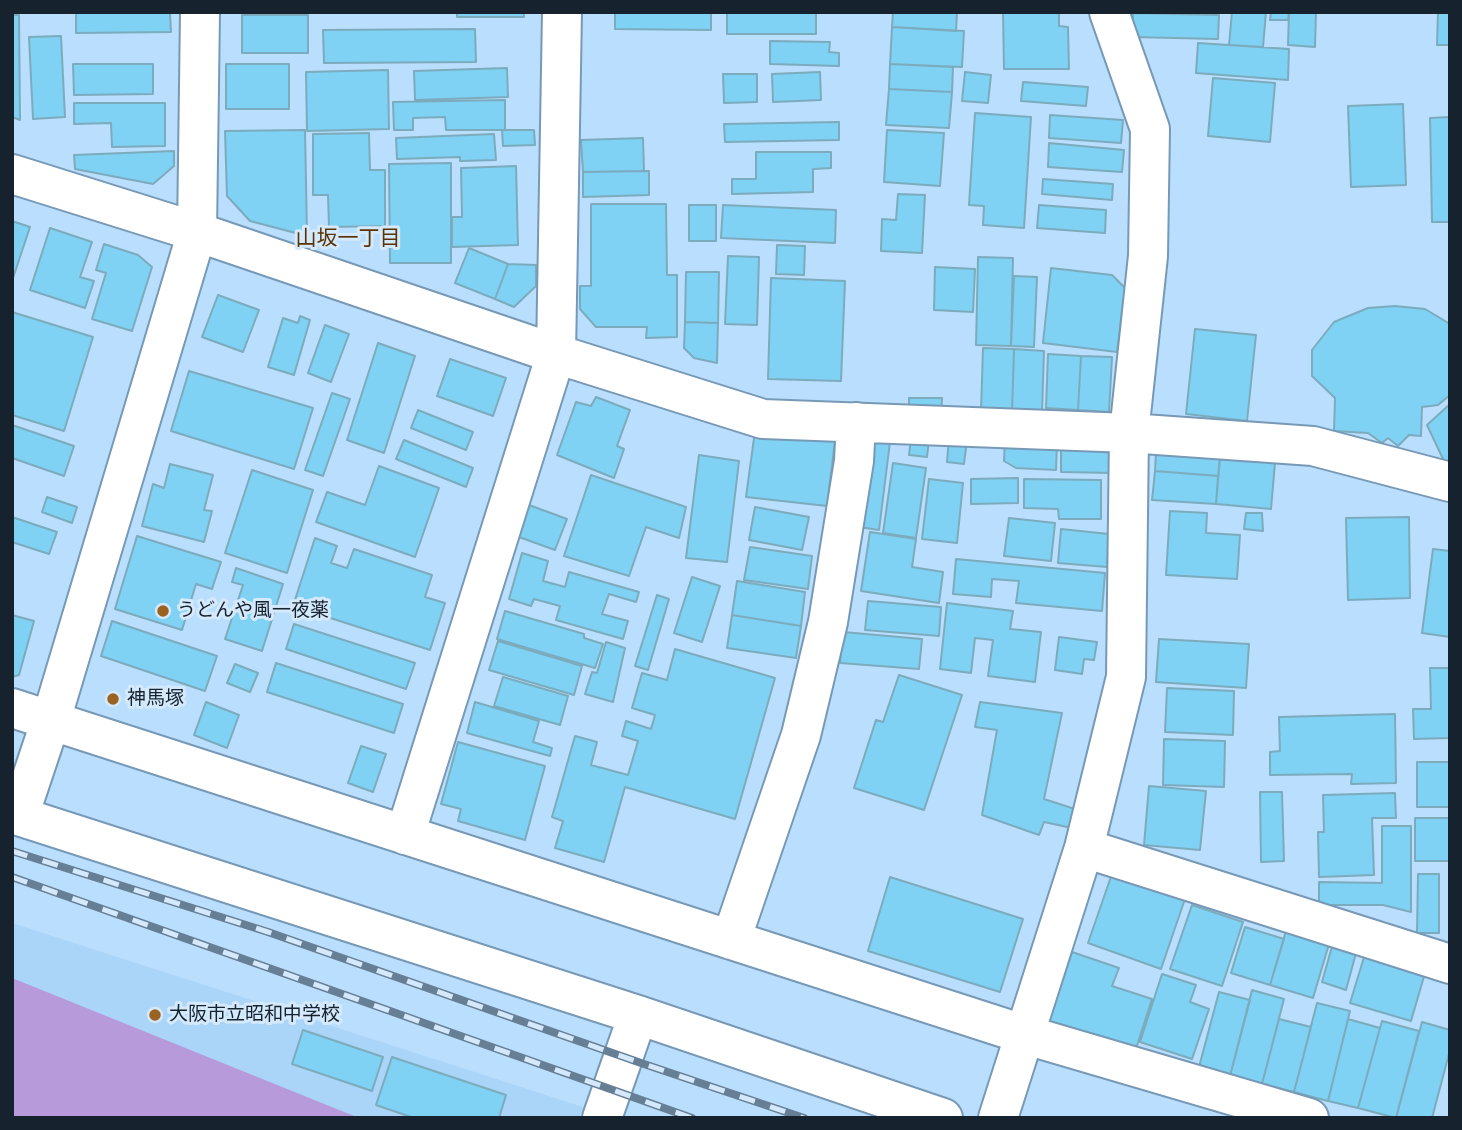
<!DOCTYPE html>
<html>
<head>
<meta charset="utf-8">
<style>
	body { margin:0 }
	#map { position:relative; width:1462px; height:1130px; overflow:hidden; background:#badefd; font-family:Signika,sans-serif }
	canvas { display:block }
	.frame { position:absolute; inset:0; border:14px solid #16232e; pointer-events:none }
</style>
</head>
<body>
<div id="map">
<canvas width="1462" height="1130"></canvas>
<div class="frame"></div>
</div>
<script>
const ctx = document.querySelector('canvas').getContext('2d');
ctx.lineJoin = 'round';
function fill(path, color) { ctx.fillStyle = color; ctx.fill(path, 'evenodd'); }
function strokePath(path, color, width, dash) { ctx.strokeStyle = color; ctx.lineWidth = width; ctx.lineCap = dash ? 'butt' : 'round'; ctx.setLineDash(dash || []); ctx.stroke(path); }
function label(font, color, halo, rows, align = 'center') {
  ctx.font = font + ' Signika,"Noto Sans JP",sans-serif'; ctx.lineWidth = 6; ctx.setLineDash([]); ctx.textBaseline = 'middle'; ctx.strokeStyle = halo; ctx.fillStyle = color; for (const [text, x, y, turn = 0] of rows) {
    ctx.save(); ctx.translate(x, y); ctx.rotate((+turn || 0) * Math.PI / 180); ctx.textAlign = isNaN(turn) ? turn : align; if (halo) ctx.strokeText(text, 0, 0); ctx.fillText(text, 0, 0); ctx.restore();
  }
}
const built = new Path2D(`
	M12 923 583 1107 579 1118H12Z`);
const green = new Path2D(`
	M12 978 359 1118H12Z`);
const building = new Path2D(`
	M457 12H524V17H457Z
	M615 12H711V30L615 29Z
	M727 12H816V34H727Z
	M893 12H957L956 31 892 27Z
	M1003 12H1059V26L1068 27 1069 69H1004Z
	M1232 12H1266L1263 47 1229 45Z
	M1271 12H1289L1288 20H1270Z
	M1289 12H1316L1315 47 1288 45Z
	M1438 12H1450V45H1437Z
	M76 13H170L171 32 76 33Z
	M1133 13 1219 15 1218 39 1132 37Z
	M12 15H19L20 120 12 117Z
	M242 15H308V53H242Z
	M892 27 964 31 962 67 890 64Z
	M475 29 476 62 324 63 323 30Z
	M61 36 65 117 33 119 29 37Z
	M770 41 830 42 829 52 839 53V66L770 64Z
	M1198 43 1289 49 1288 80 1196 73Z
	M73 64H153V94L74 95Z
	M226 64H289V109H226Z
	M890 64 953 67 952 92 889 89Z
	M507 68 508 97 415 100 414 71Z
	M388 70 389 129 307 131 306 72Z
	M820 72 821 100 773 102 772 74Z
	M965 72 991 75 988 103 962 101Z
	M723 74H757V102L724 103Z
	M1213 78 1275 83 1270 142 1208 136Z
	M1023 82 1088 87 1086 106 1021 101Z
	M889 89 952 92 949 128 886 125Z
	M505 100V130H446L445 117 413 118V130H394L393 102Z
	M74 103H165V146L112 147 111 123 74 124Z
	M1403 104 1406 185 1351 187 1348 106Z
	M975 113 1031 117 1024 228 983 225 984 206 969 205Z
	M1050 115 1123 120 1121 143 1049 138Z
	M1450 117V222H1432L1430 118Z
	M839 122V140L725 142 724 124Z
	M305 130 307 236 250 221 227 196 225 131Z
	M502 130H534L535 145 503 146Z
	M887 130 944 133 940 186 884 182Z
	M369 133 370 170H385V226L329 227 328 195H313V134Z
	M494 134 496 160 460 161V157L397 159 396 138Z
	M643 138 644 171 583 172 581 140Z
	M1049 143 1124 150 1122 172 1048 167Z
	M174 151V166L153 184 75 169 74 155Z
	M756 152H831V168L813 169V192L732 194V179H756Z
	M451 163V263H390L389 164Z
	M516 166 518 245 452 247V217H462L461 168Z
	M649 171V195L583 197V172Z
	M1043 179 1113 184 1112 200 1042 194Z
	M898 194 925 195 922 253 881 251 882 219 896 220Z
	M591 204H666L667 275H677V337L646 338 647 327H596L580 309V286H591Z
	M689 205H716V241H689Z
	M723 205 836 210 835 243 721 238Z
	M1039 205 1106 210 1105 233 1037 228Z
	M12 221 30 227 12 281Z
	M50 228 92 242 80 277 94 281 85 308 30 290Z
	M104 244 138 255 152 267 132 331 92 319 106 273 96 270Z
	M777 245 805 246 804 275 776 274Z
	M469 248 508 264 495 299 455 283Z
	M728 256 759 257 757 325 725 324Z
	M978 257 1013 258 1011 346 976 345Z
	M508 264 536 265V286L514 307 495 299Z
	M935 267 975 269 973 312 934 310Z
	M1051 268 1112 275 1125 288 1117 352 1043 343Z
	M686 272H719L718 323 685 322Z
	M1014 276 1037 277 1034 347 1011 346Z
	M771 278 845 281 841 381 768 379Z
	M218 295 259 310 243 352 202 337Z
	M1395 306 1425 309 1450 324V395L1438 405 1422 407 1421 436 1409 435 1398 446 1388 438 1382 443 1368 433 1334 431 1335 398 1312 376V350L1334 322 1368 308Z
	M12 312 93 337 64 431 12 415Z
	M300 316 310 320 294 375 268 367 283 318 298 323Z
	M685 322 718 323 717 363 694 358 684 348Z
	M325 325 349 334 331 382 308 373Z
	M1195 329 1256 335 1247 421 1186 414Z
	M378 343 415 356 384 453 347 440Z
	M983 348 1014 349 1012 412 981 411Z
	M1014 349 1044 351 1042 413 1012 412Z
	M1048 354 1081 356 1078 410 1046 408Z
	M1081 356 1112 357 1109 412 1078 410Z
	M450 359 506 378 493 416 437 396Z
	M189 371 313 408 294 469 171 431Z
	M332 393 350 399 323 476 305 470Z
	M596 397 630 410 617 446 624 449 614 478 557 455 576 402 591 406Z
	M909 398H942L941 417 909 416Z
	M1450 404V462L1444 461 1427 425Z
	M418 410 473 432 466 450 411 428Z
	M12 425 74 446 64 476 12 458Z
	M755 431 835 441 827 506 746 497Z
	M864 438 890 442 879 530 853 526Z
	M911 438 929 440 927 457 909 455Z
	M949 438 967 440 964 464 947 462Z
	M1005 439 1057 441 1056 470 1016 468 1004 461Z
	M404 440 473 468 466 487 396 459Z
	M1061 440 1113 451V473L1061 472Z
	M1221 447 1276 451 1271 509 1216 504Z
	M1221 447 1218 476 1155 471 1156 452Z
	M699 455 739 461 727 562 686 558Z
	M893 463 926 468 916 538 883 533Z
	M170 464 213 475 204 510 212 511 204 542 142 526 153 484 164 488Z
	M379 466 439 488 415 557 316 522 327 492 365 505Z
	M252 470 313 490 287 573 225 553Z
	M1155 471 1218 476 1216 504 1152 500Z
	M591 475 686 507 679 538 646 527 629 576 564 556Z
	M1018 478V503L971 504V479Z
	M929 479 963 483 957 543 922 539Z
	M1024 479 1101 480V519H1059L1058 509 1024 508Z
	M47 497 77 507 72 523 42 512Z
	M529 505 567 519 555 550 519 537Z
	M755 507 809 517 802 550 749 540Z
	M1170 511 1207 513 1206 533 1240 535 1237 579 1166 575Z
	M1246 513H1262L1263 531 1244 529Z
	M12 517 57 532 49 554 12 542Z
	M1409 517 1410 598 1348 600 1346 518Z
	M1009 518 1055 523 1051 561 1004 556Z
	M1061 529 1109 534 1107 567 1058 563Z
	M870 532 916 539 912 567 943 572 939 603 861 591Z
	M137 536 221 562 212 589 196 584 182 630 115 609Z
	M315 538 337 546 331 563 347 568 354 549 432 575 425 597 445 603 430 650 293 606Z
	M750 547 812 556 808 589 744 580Z
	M1433 549 1450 551V637L1422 633Z
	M522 553 548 561 543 581 565 587 569 572 639 592 636 602 609 594 602 614 628 621 623 639 556 620 560 606 534 599 531 606 509 599Z
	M956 559 1105 573 1102 611 1016 603 1019 581 992 579 991 597 953 594Z
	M236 568 283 584 262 651 225 639 243 585 232 582Z
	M692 577 720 586 702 642 674 633Z
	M737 581 805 592 801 626 732 615Z
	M657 595 669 599 648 670 635 666Z
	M868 601 941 607 939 636 865 630Z
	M947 603 1013 611 1010 629 1041 632 1035 682 988 676 993 640 975 638 971 673 940 669Z
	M505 611 584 634V638L603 644 595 668 497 639Z
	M12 615 34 621 19 675 12 677Z
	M732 615 801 626 796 658 727 648Z
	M112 621 217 656 205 691 101 656Z
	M294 624 415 663 406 689 286 649Z
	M843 632 922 639 919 669 840 663Z
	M1059 637 1097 642 1094 660 1084 659 1082 674 1055 670Z
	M1159 639 1249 644 1246 688 1156 682Z
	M498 641 582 666 574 695 489 670Z
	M606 642 625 648 613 702 585 694 592 672 597 673Z
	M675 649 775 678 735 819 625 787 604 862 555 848 563 821 552 817 575 736 597 742 591 765 628 775 638 741 622 736 626 721 651 729 655 715 632 708 642 673 667 680Z
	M276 663 403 704 394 733 267 692Z
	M235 664 258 673 250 692 227 683Z
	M1430 668H1450V738L1414 739 1413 709H1431Z
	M899 675 962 695 924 810 854 788 876 720 883 722Z
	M503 677 568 696 560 725 494 706Z
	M1167 688 1234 691 1233 735 1165 732Z
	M206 702 239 715 227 748 194 735Z
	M475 702 539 721 533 742 552 748 550 756 467 733Z
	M980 702 1062 713 1044 799 1075 809 1072 828 1044 822 1039 835 982 815 997 730 975 727Z
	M1395 714 1396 783 1351 784 1352 774 1270 775V752L1280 751 1279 717Z
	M1164 739 1225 741 1224 787 1163 785Z
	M458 742 545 766 525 840 458 821 461 809 441 804Z
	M361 746 386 754 373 792 348 783Z
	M1417 762H1450V807H1417Z
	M1149 786 1206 791 1200 850 1144 845Z
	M1260 792H1282L1284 861 1261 862Z
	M1395 793 1396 818H1372L1374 875 1319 877 1318 832H1324L1323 795Z
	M1415 818H1450V861H1415Z
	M1382 826H1411V912L1383 905H1319V882L1382 883Z
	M1114 868 1187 893 1161 969 1088 943Z
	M1418 874H1439V933H1417Z
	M890 877 1023 919 1000 992 868 951Z
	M1192 905 1243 922 1222 986 1170 969Z
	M1245 927 1284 939 1270 985 1231 973Z
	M1286 931 1329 944 1313 998 1270 985Z
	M1335 936 1359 942 1346 990 1322 982Z
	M1072 952 1119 968 1112 986 1152 999 1134 1055 1048 1025Z
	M1365 954 1425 973 1411 1021 1350 1003Z
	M1162 974 1196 985 1190 1002 1209 1009 1192 1059 1140 1042Z
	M1252 990 1284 999 1262 1084 1230 1076Z
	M1219 992 1250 1000 1230 1076 1199 1067Z
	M1317 1003 1350 1011 1328 1101 1294 1092Z
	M1279 1019 1311 1027 1294 1092 1262 1084Z
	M1348 1019 1380 1028 1358 1108 1328 1101Z
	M1382 1021 1419 1031 1396 1118 1358 1108Z
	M1422 1022 1450 1030V1050L1432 1118H1396Z
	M303 1030 383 1057 372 1091 292 1064Z
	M392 1057 506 1095 499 1118H414L376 1105Z`);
const street = new Path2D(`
	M12 174 197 232 556 354 763 419 1129 433 1313 446 1450 482
	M12 708 1023 1034 1309 1118
	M12 814 638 1015 943 1118
	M19 816 51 720 197 232 200 12
	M405 835 556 354 562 12
	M1084 848 1450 964
	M731 940 801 735 828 622 854 461 856 422
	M602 1118 638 1015
	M998 1118 1084 848 1126 677 1129 433 1148 256 1150 129 1109 12`);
const rail = new Path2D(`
	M12 851 268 932 641 1063 804 1118
	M12 877 692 1118`);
const markers = [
	[163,611,7,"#9b6220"],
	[113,699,7,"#9b6220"],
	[155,1015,7,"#9b6220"]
];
const poiNames = [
	["うどんや風一夜薬",177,611],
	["神馬塚",127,699],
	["大阪市立昭和中学校",169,1015]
];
const neighbourhoodNames = [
	["山坂一丁目",348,239]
];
fill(built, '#abd4f9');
fill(green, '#b79ada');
fill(building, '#7fd2f3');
strokePath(building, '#7cabbd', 2);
strokePath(street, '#7799b6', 42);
strokePath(street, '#fff', 38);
strokePath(rail, '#677f94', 8);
strokePath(rail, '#d4e9fc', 5, [16]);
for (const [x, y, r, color] of markers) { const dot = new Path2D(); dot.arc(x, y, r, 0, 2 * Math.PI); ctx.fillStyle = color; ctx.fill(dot); strokePath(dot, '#d4e9fc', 2.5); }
label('19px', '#16232e', '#d4e9fc', poiNames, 'left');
label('21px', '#5a3302', '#d4e9fc', neighbourhoodNames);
</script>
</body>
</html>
